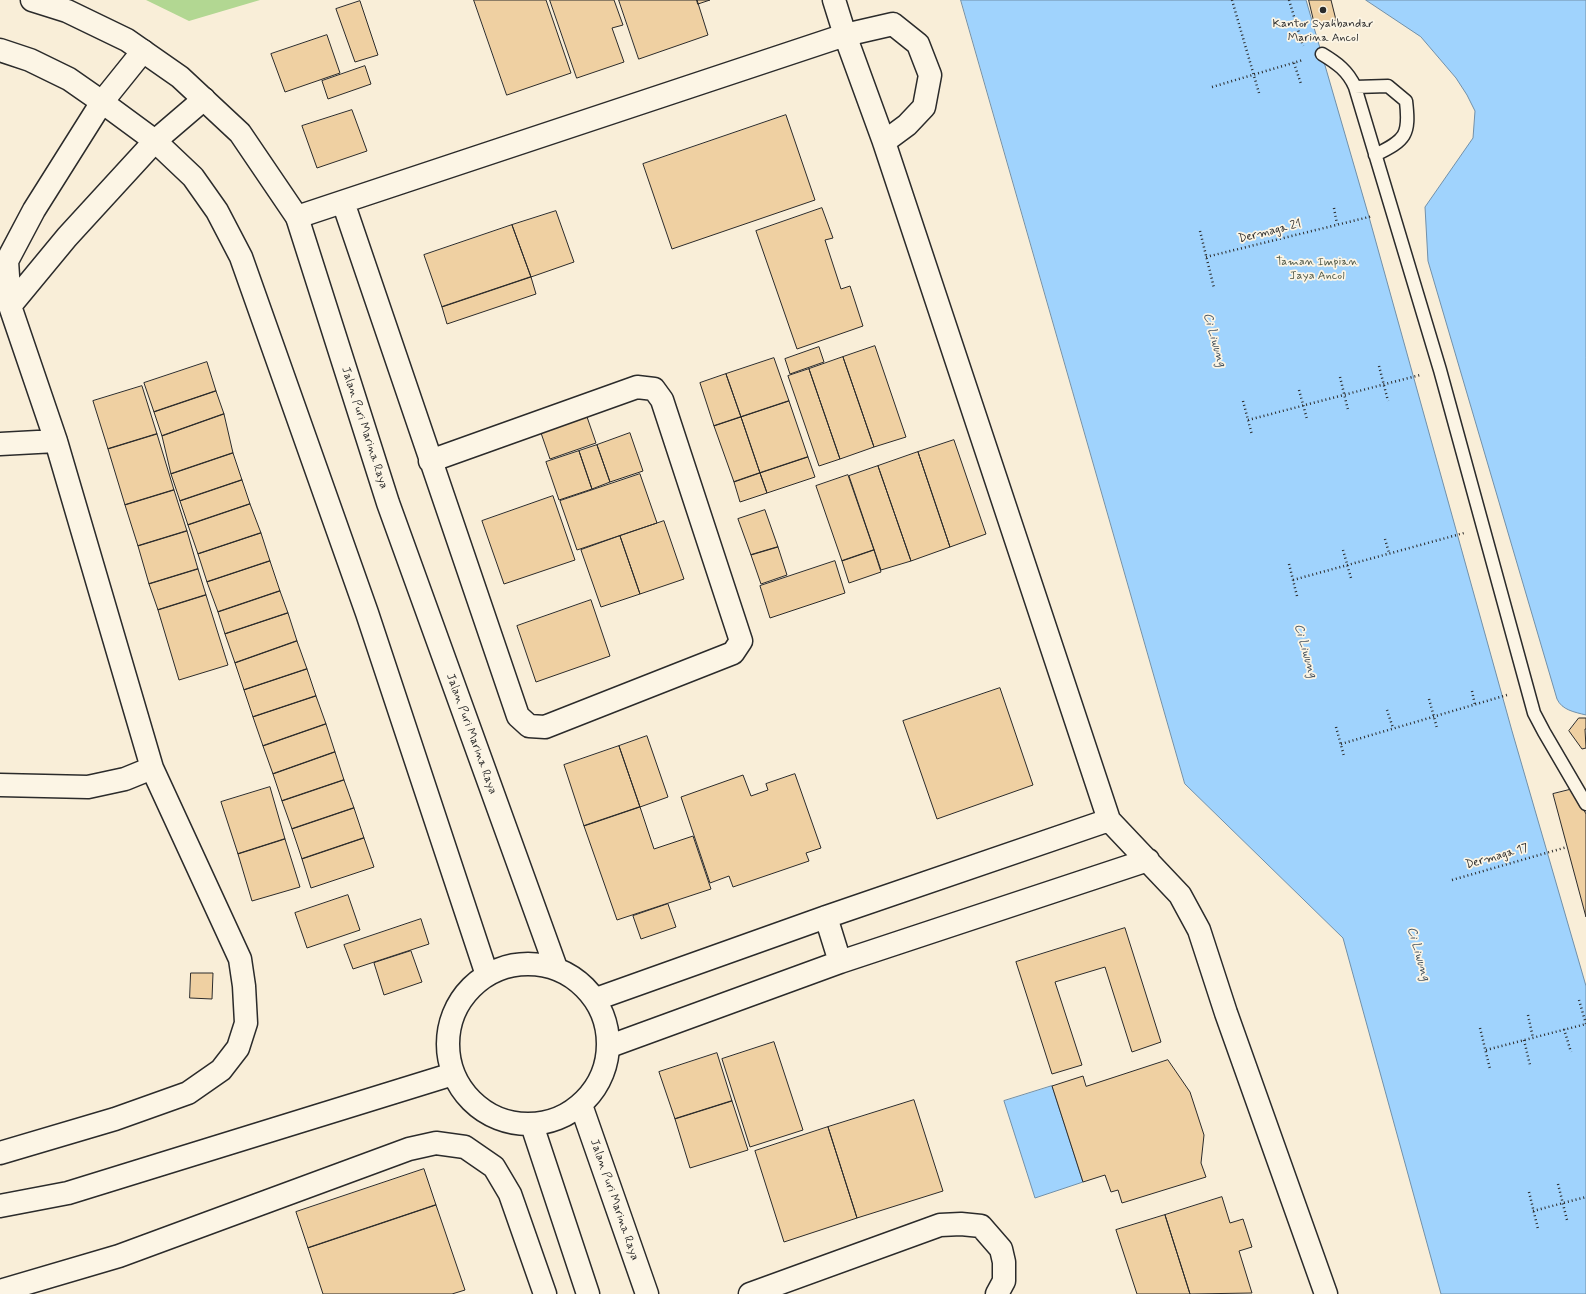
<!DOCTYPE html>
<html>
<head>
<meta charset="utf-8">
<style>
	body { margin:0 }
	canvas { display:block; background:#f9eed8 }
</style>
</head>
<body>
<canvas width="1586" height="1294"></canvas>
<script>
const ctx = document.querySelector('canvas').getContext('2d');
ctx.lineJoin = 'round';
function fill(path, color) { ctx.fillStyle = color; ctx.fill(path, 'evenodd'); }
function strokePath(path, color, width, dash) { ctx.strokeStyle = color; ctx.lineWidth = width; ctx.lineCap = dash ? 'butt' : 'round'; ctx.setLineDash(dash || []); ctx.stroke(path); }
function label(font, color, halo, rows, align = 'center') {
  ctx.font = font + ' Mynerve,sans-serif'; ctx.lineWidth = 3.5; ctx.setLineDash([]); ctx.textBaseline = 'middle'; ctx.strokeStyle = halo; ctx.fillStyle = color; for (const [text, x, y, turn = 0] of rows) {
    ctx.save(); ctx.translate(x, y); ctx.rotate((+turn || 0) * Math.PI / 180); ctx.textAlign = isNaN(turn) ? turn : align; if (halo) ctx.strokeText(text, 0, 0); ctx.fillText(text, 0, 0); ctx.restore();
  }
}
const green = new Path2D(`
	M146 0H260L189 21Z`);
const water = new Path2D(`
	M961 0H1306L1369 217 1512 731 1586 986V1294H1441L1343 938 1185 784Z
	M1366 0H1586V715C1574 712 1562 710 1557 699L1428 261 1425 207 1473 138 1475 111 1467 95 1456 78 1421 37Z
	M1052 1086 1083 1182 1035 1198 1004 1101Z`);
const building = new Path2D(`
	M474 0H546L571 73 507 95Z
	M550 0H614L623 25 612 28 624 62 577 78Z
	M619 0H697L708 35 639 59Z
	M697 0H710L698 4Z
	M1309 0H1331L1336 20 1315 25Z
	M360 1 378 55 355 62 336 9Z
	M327 35 340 73 285 92 271 54Z
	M365 66 371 84 328 99 322 81Z
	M352 110 367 151 317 168 302 126Z
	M786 115 815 200 672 249 643 164Z
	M822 208 833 238 825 240 841 289 850 286 863 326 797 349 756 231Z
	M556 211 574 262 531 277 512 225Z
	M512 225 531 277 442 307 424 255Z
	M531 277 536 294 447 324 442 307Z
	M875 346 906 437 874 447 843 357Z
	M819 347 824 362 790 374 785 359Z
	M843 357 874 447 840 459 809 369Z
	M774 358 789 401 741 417 726 374Z
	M207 362 216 391 154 412 144 383Z
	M809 369 840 459 819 466 788 376Z
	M726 374 741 417 714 426 700 383Z
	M142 386 157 434 108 449 93 401Z
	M216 391 224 414 162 436 154 412Z
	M789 401 808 457 760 473 741 417Z
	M224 414 233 453 171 474 162 436Z
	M586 414 596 443 550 459 540 430Z
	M741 417 760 473 734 482 714 426Z
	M630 433 643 471 610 482 597 445Z
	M157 434 174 490 125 505 108 449Z
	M954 440 986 534 950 547 918 452Z
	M597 445 610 482 592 489 579 451Z
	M579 451 592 489 559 500 546 462Z
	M918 452 950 547 911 561 878 466Z
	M233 453 242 480 180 501 171 474Z
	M808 457 815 477 767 493 760 473Z
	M878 466 911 561 881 570 849 476Z
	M760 473 767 493 740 502 734 482Z
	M640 474 657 523 577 550 560 501Z
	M848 475 874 550 842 561 816 486Z
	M242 480 250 504 188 525 180 501Z
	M174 490 187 531 138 546 125 505Z
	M553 496 575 560 504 584 482 521Z
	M250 504 261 533 198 554 188 525Z
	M765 510 778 547 751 555 738 519Z
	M664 521 684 579 640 594 620 536Z
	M187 531 198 569 149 584 138 546Z
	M261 533 270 561 207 582 198 554Z
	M620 536 640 594 601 607 581 550Z
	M778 547 787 575 761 584 751 555Z
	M874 550 881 572 849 583 842 561Z
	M270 561 280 591 218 612 207 582Z
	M835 561 845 593 770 618 760 586Z
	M198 569 206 595 158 610 149 584Z
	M280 591 288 613 225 634 218 612Z
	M206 595 228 665 179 680 158 610Z
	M591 600 610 656 536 682 517 626Z
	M288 613 297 641 235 663 225 634Z
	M297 641 307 669 244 690 235 663Z
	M307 669 316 696 253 717 244 690Z
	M1000 688 1033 785 937 819 903 721Z
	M316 696 326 724 263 746 253 717Z
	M1579 718H1586V729H1585L1586 748 1582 749 1569 731Z
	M326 724 335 752 273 774 263 746Z
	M647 736 668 797 640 807 619 746Z
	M619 746 640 807 584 826 564 765Z
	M335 752 344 780 282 801 273 774Z
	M795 774 821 848 806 853 809 861 733 887 729 876 710 883 681 797 743 775 751 796 768 790 766 784Z
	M344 780 354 808 292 829 282 801Z
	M270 787 285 839 238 854 221 802Z
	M1573 789 1586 814V917L1553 794Z
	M640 807 654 849 693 836 711 889 617 920 584 826Z
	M354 808 364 838 302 859 292 829Z
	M364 838 374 867 311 888 302 859Z
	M285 839 300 887 252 901 238 854Z
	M348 895 360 930 307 948 295 913Z
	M668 904 676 927 641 939 633 916Z
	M421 919 429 944 353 969 344 945Z
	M1125 928 1161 1042 1132 1052 1105 967 1055 982 1082 1065 1052 1074 1016 962Z
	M411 951 422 982 384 995 374 963Z
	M191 973H213L212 999 190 998Z
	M774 1042 803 1130 750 1147 722 1059Z
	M717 1053 732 1101 675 1119 659 1072Z
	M1168 1060 1190 1092 1204 1135 1201 1163 1206 1177 1122 1203 1118 1190 1111 1192 1105 1175 1083 1182 1052 1086 1083 1076 1086 1086Z
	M914 1100 943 1191 857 1218 828 1127Z
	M732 1101 748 1150 690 1168 675 1119Z
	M828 1127 857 1218 784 1242 755 1151Z
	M424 1169 436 1205 308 1248 296 1212Z
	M1222 1197 1230 1223 1243 1219 1252 1247 1239 1251 1252 1293 1190 1294 1165 1215Z
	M436 1205 465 1290 452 1294H323L308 1248Z
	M1165 1215 1190 1294H1137L1116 1230Z`);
const path = new Path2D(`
	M1232 0 1259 93
	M1289 0 1303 46
	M1294 63 1301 84
	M1212 87 1303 60
	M1334 208 1337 224
	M1200 231 1214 288
	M1206 257 1373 216
	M1379 366 1388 401
	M1340 377 1348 410
	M1299 390 1307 419
	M1243 401 1252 435
	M1248 420 1420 375
	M1385 539 1389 553
	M1343 550 1351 578
	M1289 564 1297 596
	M1293 580 1464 533
	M1472 691 1475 705
	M1429 699 1437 728
	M1387 710 1393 728
	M1336 727 1344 756
	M1341 744 1507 695
	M1452 880 1567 847
	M1579 1000 1586 1024
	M1528 1015 1533 1038
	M1480 1028 1490 1069
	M1564 1029 1571 1052
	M1524 1040 1530 1065
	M1486 1050 1586 1024
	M1558 1184 1567 1220
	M1529 1192 1538 1229
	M1533 1211 1586 1197`);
const lane = new Path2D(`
	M1322 54C1337 63 1348 71 1355 87
	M1375 155C1406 140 1410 135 1406 101L1388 86 1355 87 1440 370 1534 713 1544 732 1586 804`);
const street = new Path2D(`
	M834 0 845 35 884 142 1109 820 1180 895 1199 930 1226 1013 1326 1294
	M343 202 518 716 529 726 545 727 733 653 741 641 662 400 654 389 637 387 430 461
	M297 217 845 35 893 24 918 44 930 75 924 107 907 125 884 142
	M10 306 67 237 155 141 204 99
	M0 444 56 441
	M0 785 88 787 125 779 152 768
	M826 917 840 962
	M596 999 826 917 1109 820
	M610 1046 840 962 1148 860
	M0 1153 115 1119 188 1093 221 1070 238 1048 246 1023 244 986 240 959 152 768 56 441 10 306 7 261 34 210 102 102 143 51
	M0 1206 68 1193 453 1074
	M0 1291 119 1256 409 1149 436 1143 465 1147 494 1167 510 1194 545 1294
	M750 1294 940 1225 961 1224 981 1226 1001 1249 1004 1262V1281L997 1294`);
const secondary = new Path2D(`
	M32 0 67 11 127 40 180 77 240 133 297 217 388 503 556 968
	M0 50 30 60 69 79 102 102 155 141 193 177 217 211 241 257 367 613 487 975
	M448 1044a80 80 0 1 1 160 0a80 80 0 1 1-160 0Z
	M581 1105 647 1294
	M532 1125 588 1294`);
const markers = [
	[1323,10,4,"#2b2b2b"]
];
const poiNames = [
	["Kantor Syahbandar",1323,24],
	["Marina Ancol",1323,38]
];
const streetNames = [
	["Dermaga 21",1270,232,-14],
	["Jalan Puri Marina Raya",364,428,72],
	["Jalan Puri Marina Raya",471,734,70],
	["Dermaga 17",1497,857,-16],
	["Jalan Puri Marina Raya",614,1200,71]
];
const parkNames = [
	["Taman Impian",1317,262],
	["Jaya Ancol",1317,276]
];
const waterNames = [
	["Ci Liwung",1214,340,74],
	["Ci Liwung",1305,651,74],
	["Ci Liwung",1418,954,74]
];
fill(green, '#b2d792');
fill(water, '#a0d3fd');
strokePath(water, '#7190a9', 1);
fill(building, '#efd0a2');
strokePath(building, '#2b2b2b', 1);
strokePath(lane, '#2b2b2b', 15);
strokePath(street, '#2b2b2b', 25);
strokePath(secondary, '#2b2b2b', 25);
strokePath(path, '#2b2b2b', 2.5, [1, 3]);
strokePath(lane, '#fcf5e5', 12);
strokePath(street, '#fcf5e5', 22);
strokePath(secondary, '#fcf5e5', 22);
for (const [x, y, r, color] of markers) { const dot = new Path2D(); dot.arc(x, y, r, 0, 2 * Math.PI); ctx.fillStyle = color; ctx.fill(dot); strokePath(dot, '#fcf5e5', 1.5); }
label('12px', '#2b2b2b', '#fcf5e5', poiNames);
label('12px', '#2b2b2b', '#fcf5e5', streetNames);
label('12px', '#4d5645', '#fcf5e5', parkNames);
label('italic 13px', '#485560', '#fcf5e5', waterNames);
</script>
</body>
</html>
